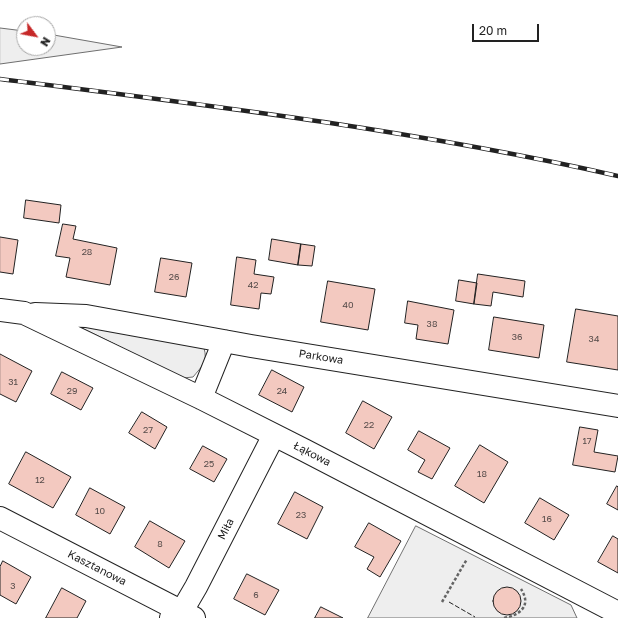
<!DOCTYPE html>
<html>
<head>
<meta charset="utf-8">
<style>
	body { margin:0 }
	#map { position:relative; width:618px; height:618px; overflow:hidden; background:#fff; font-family:"Golos Text",sans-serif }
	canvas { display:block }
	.north { position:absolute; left:16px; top:16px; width:40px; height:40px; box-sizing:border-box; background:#fff; border:1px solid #a7a7a7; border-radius:50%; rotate:122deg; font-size:11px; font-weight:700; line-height:16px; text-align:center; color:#222 }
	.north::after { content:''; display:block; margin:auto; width:14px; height:18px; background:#c62828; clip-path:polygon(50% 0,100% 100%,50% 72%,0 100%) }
	.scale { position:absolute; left:472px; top:24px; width:67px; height:18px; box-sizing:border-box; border:2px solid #222; border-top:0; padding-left:5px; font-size:12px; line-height:14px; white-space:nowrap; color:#222; -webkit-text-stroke:3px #fff; paint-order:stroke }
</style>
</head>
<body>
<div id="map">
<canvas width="618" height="618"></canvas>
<div class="north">N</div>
<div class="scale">20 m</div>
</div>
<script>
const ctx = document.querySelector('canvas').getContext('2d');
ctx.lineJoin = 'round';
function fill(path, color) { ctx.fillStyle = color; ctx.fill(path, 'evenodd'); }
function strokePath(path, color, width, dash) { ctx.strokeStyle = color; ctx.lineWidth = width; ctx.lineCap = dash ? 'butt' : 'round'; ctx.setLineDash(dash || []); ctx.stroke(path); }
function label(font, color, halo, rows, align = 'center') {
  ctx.font = font + ' "Golos Text",sans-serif'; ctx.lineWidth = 3; ctx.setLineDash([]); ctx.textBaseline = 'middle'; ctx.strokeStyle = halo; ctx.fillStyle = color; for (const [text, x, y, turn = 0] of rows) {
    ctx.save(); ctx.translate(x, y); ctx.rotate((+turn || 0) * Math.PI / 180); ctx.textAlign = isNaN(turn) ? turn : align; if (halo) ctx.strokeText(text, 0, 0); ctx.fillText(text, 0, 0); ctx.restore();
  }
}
const green = new Path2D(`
	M0 28 24 31V48H48V34L122 47 0 64Z
	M82 325 204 348C208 362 202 366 193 377L183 378 84 329Z
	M416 526 571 605 577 618H368Z`);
const building = new Path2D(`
	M26 200 61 205 59 223 24 218Z
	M63 224 76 226 73 239 117 248 110 285 66 277 70 258 56 256Z
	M0 237 18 240 13 274 0 272Z
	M272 239 301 244 298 265 269 260Z
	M301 244 315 246 312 266 298 265Z
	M237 257 256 260 254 274 274 277 271 294 261 293 259 309 231 305Z
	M161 258 192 263 186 297 155 292Z
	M478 274 525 281 523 297 493 292 491 306 474 304Z
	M459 280 477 283 474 304 456 301Z
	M328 281 375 289 368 330 321 322Z
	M408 301 454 310 448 344 416 339 418 325 405 323Z
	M576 309 618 316V370L567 362Z
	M494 317 544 325 539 358 489 350Z
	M0 354 32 371 16 402 0 394Z
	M272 370 304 387 292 412 259 395Z
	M62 372 93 388 81 410 51 394Z
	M363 401 392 417 374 449 346 433Z
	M142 412 167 427 155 449 129 433Z
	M580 427 598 430 594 452 618 456 615 472 573 465Z
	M419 431 450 448 432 479 418 472 425 460 408 450Z
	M480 445 508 462 484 503 455 486Z
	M203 446 227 459 214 482 190 469Z
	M26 452 71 477 53 508 9 484Z
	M617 486 618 487V510L607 504Z
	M90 488 125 507 110 534 76 515Z
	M295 492 323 507 307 539 278 524Z
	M540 498 569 515 554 540 525 523Z
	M150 521 185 541 169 568 135 547Z
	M369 523 401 541 380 577 367 569 374 557 355 547Z
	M613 536 618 539V573L598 562Z
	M3 561 31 577 16 604 0 595V567Z
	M247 574 279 590 265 615 234 599Z
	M493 601a14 14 0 1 1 28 0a14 14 0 1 1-28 0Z
	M62 588 86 601 77 618H46Z
	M321 607 343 618H315Z`);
const path = new Path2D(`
	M442 602 467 559
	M504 618C520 615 532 606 521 589`);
const minor = new Path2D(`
	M0 310 24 313 201 398 304 450 618 613
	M35 314 86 316 251 346 618 406
	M201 398 224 341
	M0 518 194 618
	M171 618 182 611 196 587 274 435`);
const rail = new Path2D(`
	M0 79C207 105 414 130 618 176`);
const fence = new Path2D(`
	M449 602 475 617`);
const numberNames = [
	["28",87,252],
	["26",174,277],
	["42",253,285],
	["40",348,305],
	["38",432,324],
	["36",517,337],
	["34",594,339],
	["31",13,382],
	["29",72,391],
	["24",282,391],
	["22",369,425],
	["27",148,430],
	["17",587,441],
	["25",209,464],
	["18",482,474],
	["12",40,480],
	["10",100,511],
	["23",301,515],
	["16",547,519],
	["8",160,544],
	["3",13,586],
	["6",256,595]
];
const streetNames = [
	["Parkowa",321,357,9],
	["Łąkowa",312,454,27],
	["Miła",226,529,-63],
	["Kasztanowa",97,568,27]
];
fill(green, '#eee');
strokePath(green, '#6f6f6f', 1);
fill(building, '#f3c9c0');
strokePath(building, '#222', 1);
strokePath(minor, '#222', 24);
strokePath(path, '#646464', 2.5, [3, 2]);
strokePath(minor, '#fff', 22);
strokePath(rail, '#222', 4.5);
strokePath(rail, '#fff', 3, [9]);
strokePath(fence, '#222', 1, [5, 2]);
label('9px', '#564c4a', null, numberNames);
label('11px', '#222', '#fff', streetNames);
</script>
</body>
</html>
